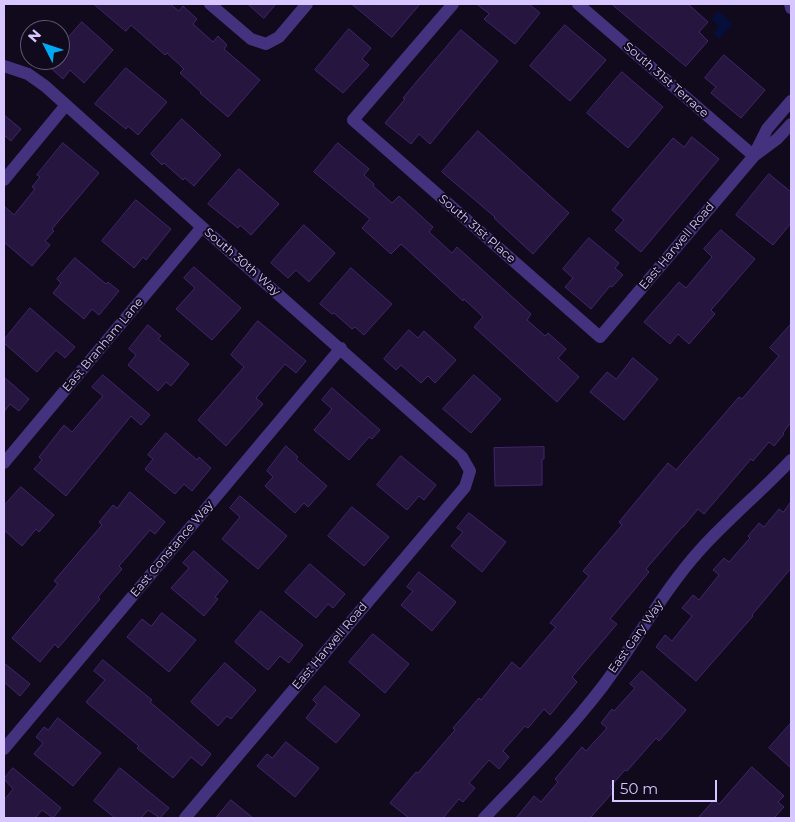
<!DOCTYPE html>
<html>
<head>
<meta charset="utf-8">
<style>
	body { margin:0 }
	#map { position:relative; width:795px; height:822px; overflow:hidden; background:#110a1c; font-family:Montserrat,sans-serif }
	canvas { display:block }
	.frame { position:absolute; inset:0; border:5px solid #d7c6ff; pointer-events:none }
	.north { position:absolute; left:20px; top:20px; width:50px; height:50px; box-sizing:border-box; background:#110a1c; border:1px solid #605577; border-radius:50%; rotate:311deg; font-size:14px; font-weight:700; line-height:20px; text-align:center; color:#d7c6ff }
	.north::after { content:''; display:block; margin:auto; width:18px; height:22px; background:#00a9f1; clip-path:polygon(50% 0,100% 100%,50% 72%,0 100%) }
	.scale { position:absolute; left:612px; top:780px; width:105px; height:22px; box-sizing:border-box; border:2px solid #d7c6ff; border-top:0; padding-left:6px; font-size:15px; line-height:18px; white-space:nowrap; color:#d7c6ff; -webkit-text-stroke:4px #110a1c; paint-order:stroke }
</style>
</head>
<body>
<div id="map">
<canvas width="795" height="822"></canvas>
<div class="frame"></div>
<div class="north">N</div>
<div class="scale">50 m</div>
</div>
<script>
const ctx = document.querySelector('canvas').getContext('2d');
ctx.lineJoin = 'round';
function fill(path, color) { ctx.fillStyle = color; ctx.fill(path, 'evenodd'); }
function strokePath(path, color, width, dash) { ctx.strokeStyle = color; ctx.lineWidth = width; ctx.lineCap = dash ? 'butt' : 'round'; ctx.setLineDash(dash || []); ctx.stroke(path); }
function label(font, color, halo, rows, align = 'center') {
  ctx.font = font + ' Montserrat,sans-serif'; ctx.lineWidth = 4; ctx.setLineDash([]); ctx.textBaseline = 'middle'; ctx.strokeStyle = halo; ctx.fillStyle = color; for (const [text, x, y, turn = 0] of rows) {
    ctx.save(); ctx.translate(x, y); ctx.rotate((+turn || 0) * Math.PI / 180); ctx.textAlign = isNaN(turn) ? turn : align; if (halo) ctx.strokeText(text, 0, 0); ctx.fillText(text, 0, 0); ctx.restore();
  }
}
const water = new Path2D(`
	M718 11 733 24 719 39 713 34 719 26 711 19Z`);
const building = new Path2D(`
	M94 4H170L179 11 183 6 197 19 193 24 213 42 218 36 227 45 224 49 260 80 228 117 200 93 201 92 180 73 184 69 167 53 165 55 131 25 126 31Z
	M248 4H276L264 18Z
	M352 4H420L392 37Z
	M477 4H529L540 13 515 44 484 19 489 14Z
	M612 4H688L708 22 699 32 708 41 686 66Z
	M82 22 113 50 84 83 70 70 63 79 42 60H60V47Z
	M565 25 606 60 570 101 530 66Z
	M349 29 371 48 362 59 369 65 343 93 315 70Z
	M461 30 498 61 430 144 419 134 411 144 385 123 405 99 403 98 413 86Z
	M724 55 765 90 741 118 711 93 716 87 705 78Z
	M126 68 167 102 138 135 128 126 126 129 95 104Z
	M622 72 663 107 628 148 587 113Z
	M4 115 21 129 11 141 4 135Z
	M182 119 221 155 194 186 185 178 183 180 164 163 162 165 151 154Z
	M478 131 569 213 533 254 494 218 495 217 442 172Z
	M692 137 719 159 641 252 615 230 624 220 612 210 673 138 684 147Z
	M63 143 99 173 52 229 54 231 45 241 50 245 32 266 4 242V206L14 215 35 189 32 187 40 177 37 175Z
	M338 143 369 169 364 175 374 184 373 186 392 203 399 196 433 227 429 232 452 253 457 247 531 314 527 320 545 336 548 333 566 349 558 358 579 377 557 402 474 327 483 317 464 299 463 301 401 244 391 254 362 228 370 219 314 172Z
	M239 169 279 204 251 235 240 225 238 228 208 204Z
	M769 174 791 192V223L773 245 736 215Z
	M136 200 171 229 146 260 143 257 134 268 102 241Z
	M304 225 335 253 309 282 296 270 288 278 271 263Z
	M721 230 755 259 711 310 715 314 689 344 678 334 670 344 644 322 679 282 686 288 712 257 704 249Z
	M589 238 619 263 615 268 623 275 612 287 610 286 591 309 565 287 573 278 563 269Z
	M75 258 106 284 108 282 119 291 99 315 92 309 84 319 53 293 61 283 57 279Z
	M194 267 241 308 212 340 176 309 195 288 184 278Z
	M351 268 392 304 364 335 355 327 352 329 334 313 332 314 320 304Z
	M30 308 75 347 65 358 56 350 37 372 4 343V340Z
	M258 321 306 361 296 373 285 364 256 398 263 404 226 446 198 420 244 367 231 355Z
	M791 324V422L783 433 784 434 774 446 769 442 753 461 751 459 704 514 698 509 683 527H682L646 569 649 572 610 619 617 624 572 677 577 682 550 715 544 709 528 728 525 726 503 751 509 757 499 769 489 760 469 783 475 788 463 802 459 799 443 818H409L390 803 416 772 418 773 455 730 453 728 479 698 481 700 512 662 520 669 556 627 550 623 589 576 583 571 622 525 619 522 668 463 676 470 739 397 742 399 779 356 770 348Z
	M148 325 161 336 158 339 189 364 171 386 166 382 158 391 128 365 136 355 129 349Z
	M409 330 418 338 424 331 456 360 435 383 428 376 421 383 401 365 396 370 384 359Z
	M633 358 658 379 624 420 590 392 607 372 616 379Z
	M103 375 150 415 141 425 131 416 66 496 34 469 42 460 39 457 64 425 72 432 103 396 92 387Z
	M474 375 501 399 471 433 443 409Z
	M4 377 29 399 19 411 10 404 4 412Z
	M332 388 380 430 372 439 369 437 349 460 314 430 332 409 322 400Z
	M166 433 197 460 199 457 211 468 192 491 184 484 175 494 145 469 153 459 148 455Z
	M286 446 298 457 296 459 327 486 308 507 304 503 295 513 265 486 273 477 267 471Z
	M544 447V459H542V485L495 486 494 448Z
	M401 456 436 485 424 500 419 496 407 510 377 485Z
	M21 487 54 515 39 532 36 529 22 546 4 530V506Z
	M130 492 165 522 155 534 150 530 119 566 122 569 98 597 100 599 77 626 58 648 55 644 40 662 12 638 58 584 54 581 102 525 99 522 113 505 117 508Z
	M240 496 287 536 258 569 222 539 240 517 230 508Z
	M791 502V568L752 615 753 616 696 681 656 647 665 635 672 641 692 616 682 608 693 595 699 600 719 575 713 570 724 558 729 562 750 538 748 536 759 523 764 527 779 509 783 512Z
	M352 507 389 537 364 566 328 536Z
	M469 513 506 542 482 572 451 546 463 532 457 528Z
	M194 551 228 581 215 597 218 599 204 616 171 588 189 568 183 563Z
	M310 564 345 594 333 608 328 604 316 618 285 592Z
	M419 572 456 602 432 631 401 605 413 591 407 587Z
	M261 611 303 645 289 663 280 656 268 670 235 642Z
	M162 613 196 640 169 672 127 637 142 619 151 626Z
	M373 634 409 664 385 693 349 662Z
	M103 660 152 700 150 702 211 754 202 766 191 757 173 778 137 748 139 746 86 702 105 680 94 671Z
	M4 663 30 684 20 696 4 682Z
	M225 663 256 690 231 719 227 716 218 726 191 702Z
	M642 671 686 710 659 741 656 738 627 771 625 770 610 787 614 791 590 818H516L534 796 541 802 558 782 555 779 582 747 586 751 607 728 601 723 612 709 614 711 635 688 630 684Z
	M325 686 360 715 336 743 306 718 317 704 313 700Z
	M58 718 101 753 73 786 34 754 43 743 36 737 44 727 48 730Z
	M791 723V768L769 748Z
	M286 742 319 768 295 797 257 766 267 754 272 758Z
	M752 767 784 796 778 802 784 807 774 818H698L714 800 719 804Z
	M13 768 61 808 53 818 42 810 35 818H4V800L13 789 4 779Z
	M120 768 169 808 160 818 148 810 141 818H115L94 801Z
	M231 800 253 818H216Z`);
const street = new Path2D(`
	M210 4 251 39 266 44 279 37 307 4
	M453 4 353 120 600 337 754 156 777 139 791 124
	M578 4 754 156
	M790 4 791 8
	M4 66 28 74 45 86 202 227 462 457 470 471 465 487 185 818
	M755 153 767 129 791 101
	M4 180 66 105
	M4 463 202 227
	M4 749 341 348
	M484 818C525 775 567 733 603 686 636 642 663 591 700 550 729 518 762 491 791 460`);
const streetNames = [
	["South 31st Terrace",666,80,41],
	["South 31st Place",477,229,41],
	["East Harwell Road",677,246,-50],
	["South 30th Way",242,262,41],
	["East Branham Lane",103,345,-50],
	["East Constance Way",172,549,-50],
	["East Gary Way",636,637,-55],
	["East Harwell Road",330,646,-50]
];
fill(water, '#060e3a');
fill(building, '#26153e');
strokePath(building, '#41266c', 1);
strokePath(street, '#44327f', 12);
label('12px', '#d7c6ff', '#110a1c', streetNames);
</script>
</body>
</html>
